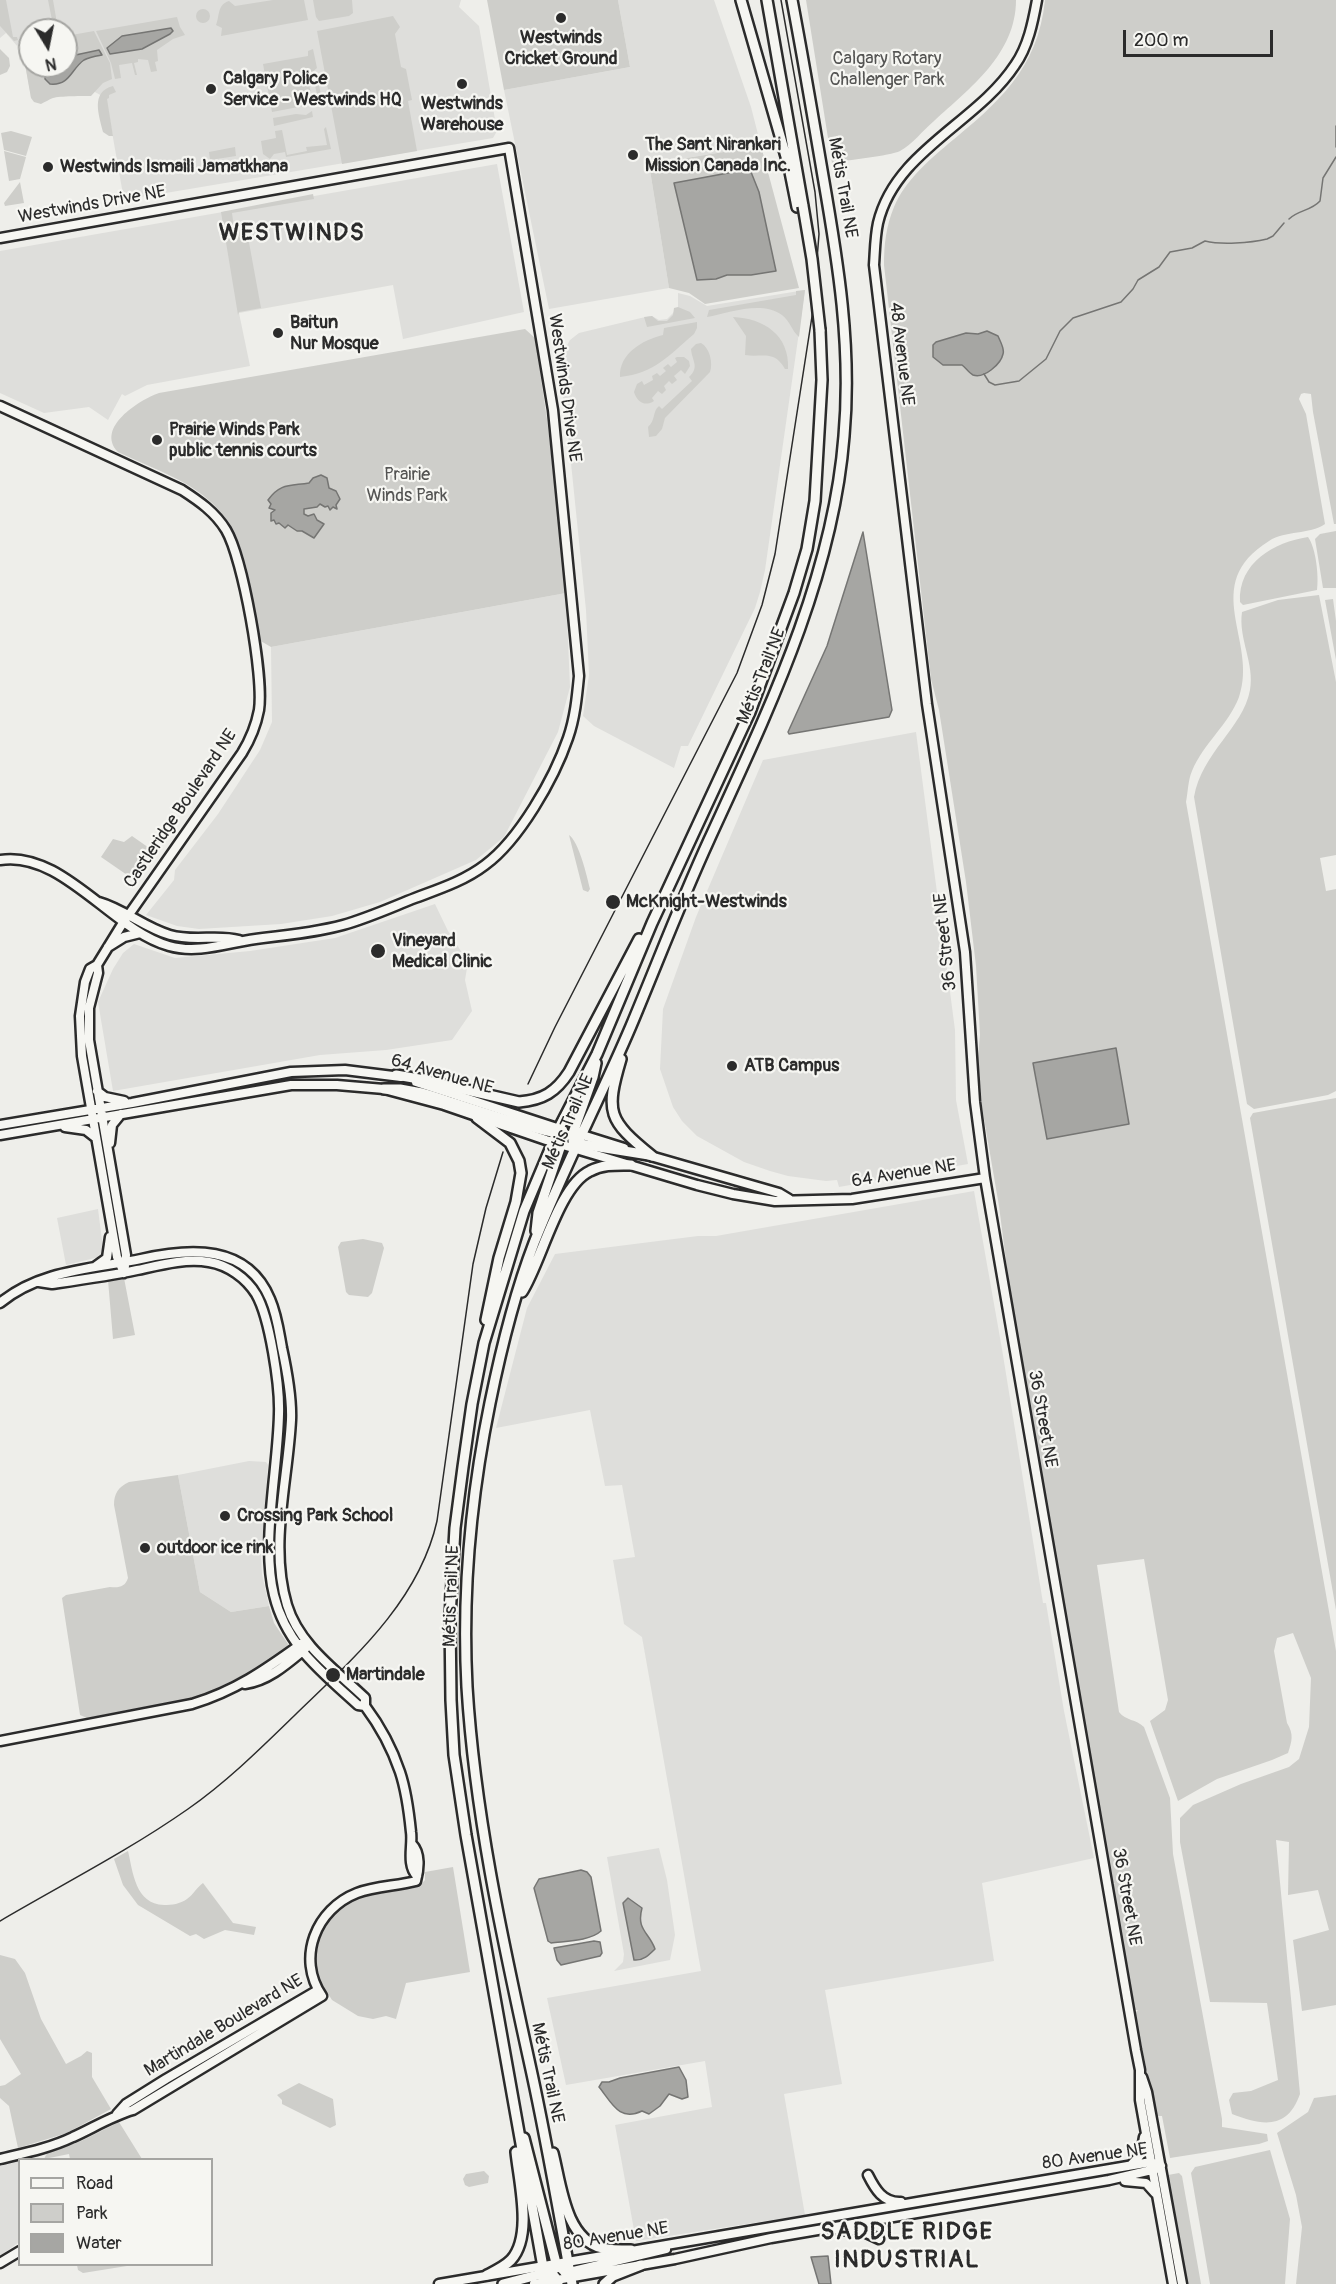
<!DOCTYPE html>
<html>
<head>
<meta charset="utf-8">
<style>
	body { margin:0 }
	#map { position:relative; width:1336px; height:2284px; overflow:hidden; background:#eeeeea; font-family:Pangolin,sans-serif }
	canvas { display:block }
	.legend { position:absolute; left:18px; top:2158px; width:195px; height:108px; box-sizing:border-box; background:#f6f6f2; border:2px solid #a5a5a2; margin:0; padding:8px 10px; list-style:none; font-size:18px; color:#2b2b2b }
	.legend li { display:flex; align-items:center; gap:12px; height:30px }
	.legend b { width:30px; border:2px solid #a5a5a2 }
	.north { position:absolute; left:18px; top:18px; width:60px; height:60px; box-sizing:border-box; background:#f6f6f2; border:2px solid #a5a5a2; border-radius:50%; rotate:170deg; font-size:16px; font-weight:700; line-height:24px; text-align:center; color:#2b2b2b }
	.north::after { content:''; display:block; margin:auto; width:21px; height:27px; background:#2b2b2b; clip-path:polygon(50% 0,100% 100%,50% 72%,0 100%) }
	.scale { position:absolute; left:1123px; top:30px; width:150px; height:27px; box-sizing:border-box; border:3px solid #2b2b2b; border-top:0; padding-left:8px; font-size:18px; line-height:21px; white-space:nowrap; color:#2b2b2b; -webkit-text-stroke:4px #f6f6f2; paint-order:stroke }
</style>
</head>
<body>
<div id="map">
<canvas width="1336" height="2284"></canvas>
<ul class="legend">
<li><b style="height:8px;background:#f6f6f2"></b>Road</li>
<li><b style="height:16px;background:#cececa"></b>Park</li>
<li><b style="height:16px;background:#a6a6a3"></b>Water</li>
</ul>
<div class="north">N</div>
<div class="scale">200 m</div>
</div>
<script>
const ctx = document.querySelector('canvas').getContext('2d');
ctx.lineJoin = 'round';
function fill(path, color) { ctx.fillStyle = color; ctx.fill(path, 'evenodd'); }
function strokePath(path, color, width, dash) { ctx.strokeStyle = color; ctx.lineWidth = width; ctx.lineCap = dash ? 'butt' : 'round'; ctx.setLineDash(dash || []); ctx.stroke(path); }
function label(font, color, halo, rows, align = 'center') {
  ctx.font = font + ' Pangolin,sans-serif'; ctx.lineWidth = 4.5; ctx.setLineDash([]); ctx.textBaseline = 'middle'; ctx.strokeStyle = halo; ctx.fillStyle = color; for (const [text, x, y, turn = 0] of rows) {
    ctx.save(); ctx.translate(x, y); ctx.rotate((+turn || 0) * Math.PI / 180); ctx.textAlign = isNaN(turn) ? turn : align; if (halo) ctx.strokeText(text, 0, 0); ctx.fillText(text, 0, 0); ctx.restore();
  }
}
const built = new Path2D(`
	M0 0H461L459 7 479 26 497 131 493 138 124 200 106 98 91 90 33 98 31 97 23 53 6 33 0 38ZM30 30H66V66H30Z
	M618 0H714L751 107 761 146 649 164 669 288 549 309 504 90 630 67Z
	M497 164 524 312 403 339 393 285 239 313 250 366 147 385 125 396 122 394 108 420 89 407 44 413 0 393V251Z
	M805 290 765 570 760 592 755 608 688 746H681L674 768 594 726 583 716 589 675 586 610 566 414 557 364 570 340 579 333 641 318 652 316 659 320 667 319 678 308V293L690 296 707 306Z
	M566 593 570 687 558 732 504 837 476 860 380 902 332 916 281 924 199 929 177 926 146 915 174 880 175 870 218 814 260 750 272 722 271 647Z
	M916 732 955 1030 956 1100 968 1164 839 1187 837 1180 826 1181 788 1176 770 1171 744 1162 697 1136 682 1121 673 1107 660 1069 663 1009 696 917 763 760Z
	M435 904 448 931 468 962 465 980 472 1011 452 1040 386 1050 320 1055 113 1091 98 1002 113 969 123 953 134 944 175 958 250 951 335 938Z
	M974 1191 1002 1349 1043 1603H1046L1064 1711 1094 1858 982 1883 994 1961 825 1990 842 2084 784 2094 805 2215 636 2241 615 2125 712 2107 705 2061 566 2085 547 1998 701 1971 642 1637 624 1624 613 1560 635 1557 622 1485 605 1486 590 1410 496 1428 527 1308 555 1254 698 1236H716Z
	M98 1209 103 1248 99 1257 66 1265 57 1218Z
	M249 1461 266 1462 268 1465 261 1557 262 1574 269 1606 231 1612 200 1592 178 1475Z
	M659 1848 667 1880 675 1935 670 1960 614 1971 623 1962 624 1954 607 1857Z
	M19 2160V2242L0 2256V2164Z`);
const green = new Path2D(`
	M0 0H6L13 37H17L18 40 14 41 0 26Z
	M48 0H53L58 29 62 30H54Z
	M273 0H304L308 20 221 36 222 28 216 25C220 15 217 5 229 1L235 6Z
	M313 0H352L353 13 349 16 319 21 316 17Z
	M487 0H618L630 67 504 90Z
	M806 0H1016C1016 54 970 88 934 121 923 130 912 145 900 151 890 156 846 160 832 163Z
	M1045 0H1336V524H1334L1313 412 1311 394 1304 393 1301 394 1299 399 1306 414 1325 524C1309 535 1286 530 1269 541 1198 585 1259 641 1239 697 1229 724 1203 744 1192 771 1188 780 1188 792 1186 802L1336 1651V2005L1302 2011 1293 1940 1329 1930 1318 1890 1288 1895 1289 1842 1276 1840 1300 2094C1287 2131 1261 2125 1232 2114L1229 2100 1233 2093 1251 2091 1278 2080 1267 2003 1210 2002 1180 1842V1818L1193 1805 1241 1784 1289 1767 1299 1759 1309 1727 1311 1678 1293 1633 1277 1638 1274 1651 1287 1723C1294 1734 1292 1741 1288 1753L1272 1760 1217 1779 1178 1801 1150 1721 1165 1710 1168 1700 1144 1559 1097 1565 1119 1712C1126 1721 1136 1719 1144 1727L1170 1798 1173 1854 1222 2119V2127L1267 2134 1268 2141 1259 2144 1170 2158 1162 2116H1156L1135 2013 1138 2010H1134L1112 1886 1115 1883H1112L1017 1346 999 1206 982 1107 978 1057 980 1035 976 966 966 882 939 710 931 679 884 265C884 245 886 226 894 207 905 181 927 162 948 144 998 103 1038 69 1045 0Z
	M196 16a7 7 0 1 1 14 0a7 7 0 1 1-14 0Z
	M393 16 400 27 395 34 401 67 406 69 412 100 408 101 417 151 342 164 317 31Z
	M177 17 180 27 185 35 173 39 157 50 158 61 155 62 157 71 151 72 148 60 138 59V62L134 63 137 75H135L132 63 119 65 121 78 115 79 111 63 96 31Z
	M94 31 110 63 112 79 103 83 91 96C84 96 59 96 53 98 50 99 45 102 41 104L34 102 31 98 23 53 19 45 30 43V66H66V36Z
	M0 49 9 58 10 66 7 72 0 75Z
	M313 49 317 68 311 73 310 80 308 81 314 104 272 112 263 64 308 56V51Z
	M316 72 322 99 319 103 313 77Z
	M113 86 116 92 109 95V98L107 99 113 136H109L103 132C99 115 90 92 113 86Z
	M312 111 313 117 274 126 273 118 296 114 306 115Z
	M326 127 331 149 286 157 285 152 274 154 270 159 263 154 261 141 276 138 275 131 282 130 287 155 307 151 306 147 327 145 324 129Z
	M11 131 32 137 26 156 4 150 1 133Z
	M761 146 799 288 705 304 689 293 669 288 649 164Z
	M235 147 236 156 210 160 209 152Z
	M4 151 26 157 20 179 9 181Z
	M20 182 24 203 5 206 4 203Z
	M313 194 314 199 232 213 234 228 246 226 261 308 239 312 238 315 221 212Z
	M805 290 799 337C792 331 790 321 782 315 761 300 729 313 707 317L709 310 796 295V291Z
	M678 307 690 312 695 318 647 327 644 317 652 316 658 321H667L673 315 674 308Z
	M733 317C763 318 790 335 788 369H785C774 349 762 358 745 355L746 336Z
	M697 322V328L694 334C668 356 655 373 620 377 619 353 643 340 663 335L664 328Z
	M525 329 535 338 548 426 566 593 271 647 259 640C251 593 249 538 212 503 187 479 149 467 118 452 95 428 139 400 159 393Z
	M696 344 701 343C710 348 713 363 710 372L665 418 662 429 656 436 649 437 648 427C656 420 652 412 659 406L662 409 692 381 689 377C700 367 692 361 691 349Z
	M677 357H684L689 361 690 366 685 374 681 370 674 376 677 380 672 384 669 381 664 386 666 390 662 394 658 391 652 398 654 401C645 407 637 402 634 392L637 384 642 381 644 385 653 380 652 376 657 373 660 376 666 371 663 368 668 364 671 367 677 362 675 358Z
	M1336 531V588H1323L1315 539 1320 534Z
	M1308 537C1316 548 1319 576 1317 590L1243 605 1240 602C1238 563 1274 542 1308 537Z
	M1319 595 1336 682V855L1320 858 1326 891 1336 889V1091L1328 1095 1254 1109 1247 1104 1194 797C1202 752 1243 728 1250 690 1255 664 1238 638 1242 612L1278 600Z
	M1333 599 1336 621V660L1325 600Z
	M569 835C579 842 587 876 590 889L588 892 583 890Z
	M132 836 152 850 130 877 101 857 113 839 124 842Z
	M1336 1098V1610L1250 1118 1253 1113Z
	M363 1239 382 1243 384 1248 372 1293 368 1297 349 1295 346 1292 338 1247 341 1242Z
	M124 1278 135 1335 113 1339 108 1280Z
	M178 1475 200 1592 231 1612 269 1606 274 1623 288 1644 287 1648 254 1670 201 1696 87 1718 80 1715 62 1598 66 1595 110 1587C119 1588 125 1587 128 1578L114 1505C114 1494 118 1487 129 1482Z
	M128 1851C133 1872 135 1904 164 1905 172 1905 180 1904 187 1899 193 1895 197 1887 203 1883L233 1923 256 1927 254 1935 225 1930 204 1939 196 1934 190 1936 138 1905 123 1885 114 1859Z
	M453 1867 470 1972 406 1983 396 2019 386 2016 373 2019 358 2016 332 2000 319 1980 316 1970 315 1946 326 1922 348 1902 366 1896 419 1887 425 1880V1872Z
	M0 1955 15 1959 25 1973 41 2019 66 2064 81 2056 87 2051 92 2053V2077L111 2109 67 2133 18 2148 9 2106 0 2098V2086L5 2085 21 2074 0 2039Z
	M299 2083 333 2099 336 2125 330 2128 282 2104V2100L277 2095Z
	M1336 2095V2284H1296L1302 2227 1296 2195 1277 2133 1308 2112 1314 2098Z
	M119 2122 142 2159H70L69 2154 44 2159 47 2153 81 2141Z
	M1270 2150 1290 2219 1285 2284H1210L1191 2173 1195 2167Z
	M484 2171 489 2176 488 2183 469 2187 465 2185 463 2179 466 2174Z
	M1179 2173 1182 2176 1201 2284H1187L1168 2175Z
	M77 2265V2264L133 2265 83 2273 78 2270Z`);
const water = new Path2D(`
	M171 28 173 31 170 34 142 49 110 54 107 48 122 36Z
	M99 50 102 55C96 56 89 57 84 60 71 69 70 86 50 84L45 79 46 66H66V57Z
	M749 167 759 192 776 271 751 275H727L716 279 697 280 674 183 728 173Z
	M987 331 998 336C1000 341 1005 349 1003 354 1001 364 984 379 973 375 969 373 966 368 962 365H943L933 357V345L936 342 966 333 978 334Z
	M321 475 327 478 329 488 336 491 340 499 336 505 337 509 333 507 330 510 328 506 325 507 320 504 317 507 304 509V514L308 516 314 514 317 520 324 524 314 538 302 531H297L288 525 285 528 279 523 276 524 274 520 271 521V513L275 510 269 508 271 504 268 500C280 483 290 486 309 483L313 478Z
	M863 532 892 710 889 717 789 734 788 732 827 646Z
	M1116 1048 1129 1124 1047 1139 1033 1063Z
	M581 1870 587 1872 591 1877 601 1931C590 1941 566 1941 551 1943L548 1941 534 1888 539 1879Z
	M628 1898 642 1908C636 1930 649 1932 655 1949 649 1955 643 1961 634 1960L623 1903Z
	M594 1941 600 1942 602 1953 600 1956 561 1965 557 1960 554 1948Z
	M679 2067 686 2080 688 2097 682 2099 669 2094 660 2106 649 2114 642 2111C619 2122 612 2103 599 2087L602 2082H609L620 2078Z
	M828 2256 831 2284H819L811 2257Z`);
const stream = new Path2D(`
	M1336 126V147
	M1289 219C1298 210 1311 211 1320 201L1323 178 1336 157
	M984 374 989 382 995 385 1019 381 1046 359 1060 331 1073 318 1121 302 1133 289 1138 280 1159 267 1170 252 1192 248 1205 241C1221 245 1250 243 1267 239L1273 236 1284 223`);
const secondary = new Path2D(`
	M1037 0C1033 22 1028 47 1015 65 977 123 895 151 878 223 875 237 875 251 874 265L927 704 965 952 975 1102 985 1178 1136 2050 1140 2070V2100L1173 2284
	M0 238 509 148 553 410 579 676C577 697 575 718 568 738 554 779 519 840 485 865 464 881 439 889 415 898 392 907 368 918 343 925 317 932 290 935 263 938 232 941 200 955 169 946 112 930 62 850 0 860
	M0 406 182 490C199 501 215 512 226 530 243 559 264 677 259 710 256 726 250 740 242 753L121 926 97 965 90 969 85 982 80 1016 82 1056 117 1257 124 1273
	M99 902C124 909 145 928 170 935 194 942 217 934 239 940
	M108 947 124 937 140 933
	M97 965 98 973 89 1008V1040L126 1255 125 1266
	M416 1082 563 1130
	M97 1091 105 1097 124 1101
	M0 1125 132 1103 291 1072 345 1070 401 1077
	M65 1127 86 1130 95 1137
	M576 1133 624 1148
	M0 1135 291 1085H337L384 1089 444 1105 546 1140 697 1185 733 1194 775 1201 852 1199 985 1178
	M110 1143 112 1125 121 1114
	M647 1155 779 1193 789 1199
	M96 1266 107 1258 110 1237
	M39 1282 52 1284C80 1280 109 1276 137 1270 160 1265 185 1258 209 1262 228 1265 246 1278 256 1294 270 1318 280 1386 279 1414 278 1469 261 1543 274 1595 286 1645 322 1672 358 1705L365 1706C380 1726 392 1748 400 1772 406 1790 409 1812 411 1832 413 1845 406 1865 417 1876
	M0 1303C40 1270 92 1269 141 1259 190 1248 247 1244 270 1299 277 1315 279 1332 282 1348 287 1371 292 1396 291 1420 288 1481 269 1545 287 1605 299 1645 337 1671 365 1698V1706
	M245 1684C268 1681 287 1664 305 1649
	M0 1741 192 1704C235 1691 265 1670 301 1644
	M1142 2077 1147 2092 1182 2284
	M117 2114 126 2104 166 2079 318 1990
	M0 2159C25 2153 50 2148 73 2137 93 2128 112 2116 133 2110L322 1996C296 1958 316 1909 357 1893 375 1886 397 1886 416 1881 419 1870 421 1853 412 1844
	M1131 2165 1141 2154 1144 2137
	M868 2175C875 2189 883 2203 901 2202
	M1125 2181 1146 2183 1155 2193
	M838 2230 862 2231 879 2239
	M0 2263 20 2251
	M565 2273 666 2249
	M439 2284 1151 2162 1161 2166
	M534 2284 675 2259 771 2238 1109 2180 1156 2169`);
const primary = new Path2D(`
	M741 0 789 167 797 207
	M767 0 803 206
	M621 1059C605 1113 608 1120 652 1156
	M396 1075 419 1079 519 1102C543 1100 556 1092 569 1072L639 939
	M384 1089H400L422 1093C448 1100 564 1142 581 1135
	M477 1118 510 1143 519 1161 521 1173 516 1202 499 1258 486 1320
	M573 1141V1133L593 1077 596 1063
	M574 1143 649 1155
	M536 1231 538 1213 563 1139 562 1132
	M522 1292C541 1263 558 1186 590 1171 603 1164 617 1165 631 1165
	M524 2138 556 2263 571 2278
	M553 2153C561 2184 565 2239 602 2248 611 2250 622 2250 631 2250
	M547 2270 555 2277 558 2284
	M487 2275C495 2271 504 2267 511 2260 533 2236 519 2182 516 2152
	M503 2284 549 2272 563 2264
	M546 2284 466 1835 454 1755 451 1700 450 1617 455 1528 463 1467 472 1404 484 1343 524 1211 559 1128 597 1054 652 923 750 712 794 593 807 549 815 501 822 380 820 330
	M572 2284C559 2214 547 2143 532 2074 504 1946 475 1818 467 1687 462 1593 471 1496 490 1403 501 1349 514 1295 534 1243 563 1169 600 1099 631 1026 657 964 681 901 709 840 768 711 833 578 844 436 852 347 838 262 823 176 813 117 803 58 792 0
	M604 2284 613 2276 641 2265`);
const tram = new Path2D(`
	M528 1084 555 1027 737 673 762 605 775 554 813 310 819 234 815 192 781 0
	M0 1921C63 1884 128 1851 188 1809 228 1781 262 1747 297 1713 354 1658 419 1601 437 1521L473 1264 486 1208 503 1152`);
const primaryBridge = new Path2D(`
	M803 206 812 259 820 330`);
const markers = [
	[561,18,6,"#2b2b2b"],
	[462,84,6,"#2b2b2b"],
	[211,89,6,"#2b2b2b"],
	[633,155,6,"#2b2b2b"],
	[48,167,6,"#2b2b2b"],
	[278,333,6,"#2b2b2b"],
	[157,440,6,"#2b2b2b"],
	[613,902,8,"#2b2b2b"],
	[378,951,8,"#2b2b2b"],
	[732,1066,6,"#2b2b2b"],
	[225,1516,6,"#2b2b2b"],
	[145,1548,6,"#2b2b2b"],
	[333,1675,8,"#2b2b2b"]
];
const poiNames = [
	["Westwinds",561,38,"center"],
	["Cricket Ground",561,59,"center"],
	["Calgary Police",223,79],
	["Service - Westwinds HQ",223,100],
	["Westwinds",462,104,"center"],
	["Warehouse",462,125,"center"],
	["The Sant Nirankari",645,145],
	["Mission Canada Inc.",645,166],
	["Westwinds Ismaili Jamatkhana",60,167],
	["Baitun",290,323],
	["Nur Mosque",290,344],
	["Prairie Winds Park",169,430],
	["public tennis courts",169,451],
	["McKnight-Westwinds",626,902],
	["Vineyard",392,941],
	["Medical Clinic",392,962],
	["ATB Campus",744,1066],
	["Crossing Park School",237,1516],
	["outdoor ice rink",157,1548],
	["Martindale",346,1675]
];
const parkNames = [
	["Calgary Rotary",887,59],
	["Challenger Park",887,80],
	["Prairie",407,475],
	["Winds Park",407,496]
];
const streetNames = [
	["Métis Trail NE",842,188,80],
	["Westwinds Drive NE",92,205,-10],
	["48 Avenue NE",901,354,83],
	["Westwinds Drive NE",564,388,82],
	["Métis Trail NE",762,676,-68],
	["Castleridge Boulevard NE",181,809,-56],
	["36 Street NE",946,942,-96],
	["64 Avenue NE",442,1075,16],
	["Métis Trail NE",569,1122,-66],
	["64 Avenue NE",904,1174,-9],
	["36 Street NE",1042,1419,80],
	["Métis Trail NE",452,1596,-88],
	["36 Street NE",1126,1897,80],
	["Martindale Boulevard NE",224,2026,-31],
	["Métis Trail NE",547,2073,78],
	["80 Avenue NE",1095,2157,-8],
	["80 Avenue NE",616,2237,-9]
];
const districtNames = [
	["WESTWINDS",292,234],
	["SADDLE RIDGE",907,2233],
	["INDUSTRIAL",907,2261]
];
fill(built, '#dededb');
fill(green, '#cececa');
fill(water, '#a6a6a3');
strokePath(water, '#757573', 1.5);
strokePath(stream, '#757573', 1.5);
strokePath(secondary, '#2b2b2b', 13);
strokePath(primary, '#2b2b2b', 14);
strokePath(secondary, '#f6f6f2', 8);
strokePath(primary, '#f6f6f2', 9);
strokePath(tram, '#2b2b2b', 1.5);
strokePath(primaryBridge, '#2b2b2b', 14, []);
strokePath(primaryBridge, '#f6f6f2', 9);
for (const [x, y, r, color] of markers) { const dot = new Path2D(); dot.arc(x, y, r, 0, 2 * Math.PI); ctx.fillStyle = color; ctx.fill(dot); strokePath(dot, '#f6f6f2', 2); }
label('bold 18px', '#2b2b2b', '#f6f6f2', poiNames, 'left');
label('18px', '#545453', '#f6f6f2', parkNames);
label('18px', '#2b2b2b', '#f6f6f2', streetNames);
ctx.letterSpacing = '1.5px';
label('bold 24px', '#2b2b2b', '#f6f6f2', districtNames);
ctx.letterSpacing = '0px';
</script>
</body>
</html>
